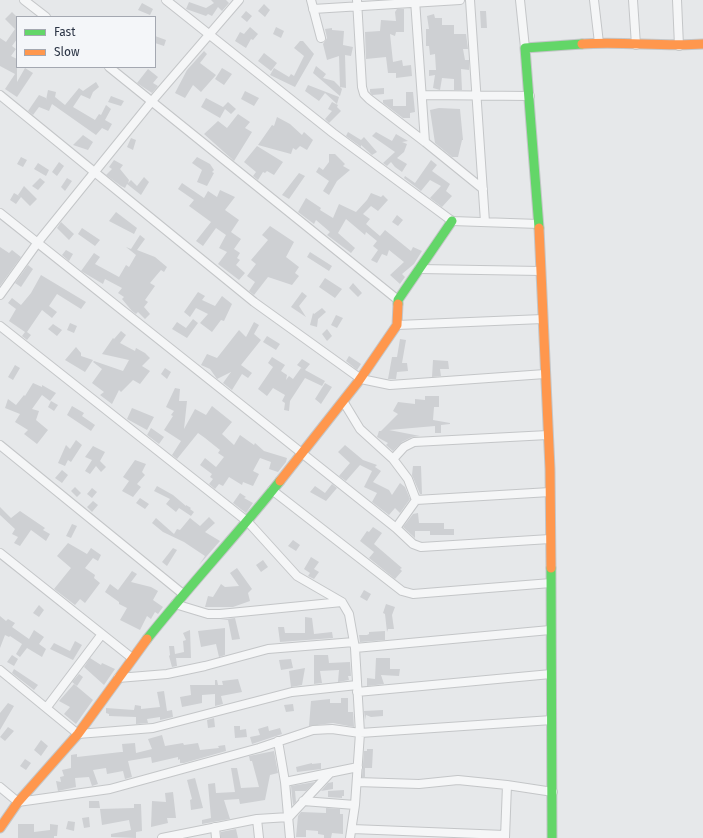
<!DOCTYPE html>
<html>
<head>
<meta charset="utf-8">
<style>
	body { margin:0 }
	#map { position:relative; width:703px; height:838px; overflow:hidden; background:#e6e8ea; font-family:"Fira Sans",sans-serif }
	canvas { display:block }
	.legend { position:absolute; left:16px; top:16px; width:140px; height:52px; box-sizing:border-box; background:#f4f6f9; border:1px solid #a4a8b1; margin:0; padding:5px 7px; list-style:none; font-size:12px; color:#2b3445 }
	.legend li { display:flex; align-items:center; gap:8px; height:20px }
	.legend b { width:20px; border:1px solid #a4a8b1 }
</style>
</head>
<body>
<div id="map">
<canvas width="703" height="838"></canvas>
<ul class="legend">
<li><b style="height:5px;background:#63d668"></b>Fast</li>
<li><b style="height:5px;background:#ff974d"></b>Slow</li>
</ul>
</div>
<script>
const ctx = document.querySelector('canvas').getContext('2d');
ctx.lineJoin = 'round';
function fill(path, color) { ctx.fillStyle = color; ctx.fill(path, 'evenodd'); }
function strokePath(path, color, width, dash) { ctx.strokeStyle = color; ctx.lineWidth = width; ctx.lineCap = dash ? 'butt' : 'round'; ctx.setLineDash(dash || []); ctx.stroke(path); }
const building = new Path2D(`
	M211 0H226L229 3 222 11 218 7 212 16 208 14 206 16 186 9 189 2 206 8 214 3Z
	M142 3 153 9 150 15 138 10Z
	M264 4 270 10 265 17 258 11Z
	M397 9H404V32H396L395 36 390 34 393 62 402 60 403 66 411 65 412 76 396 78V73H388L386 57 366 59 365 32 380 31 381 20 396 21 395 12Z
	M246 11 252 16 247 22 241 17Z
	M480 11H486L487 28H481Z
	M12 12 17 17V39L12 46 16 49 11 56 17 59V82L25 68 33 73 17 97 5 89 15 74 0 66V38L6 42 15 29 5 19Z
	M434 14 435 18H442V25H454V34H466L468 49H463L465 60H469V70L461 69 462 90H454V79L442 78 440 90 433 88 435 75 429 76V70H436L435 54 430 55 429 46H426V29H429L427 16Z
	M250 27 258 34 253 40 251 39 246 48 235 41 240 32 244 34Z
	M276 27 284 31 281 38 273 34Z
	M332 28V30L344 31 343 45 353 47 351 56 345 55 346 88 340 87 342 89 340 96 313 73 316 66 326 74 323 78 334 81 340 87 339 56 327 60 323 44 327 38 325 29Z
	M155 36 166 40 164 46 155 43Z
	M300 41H303L314 54 295 87 270 75 274 68 289 77 291 74 294 76 304 56 294 48Z
	M204 51 207 54 200 63 216 75 201 92 193 85 185 98 175 93 187 70Z
	M264 53 277 63 271 71 258 61Z
	M222 68 232 74 224 85 215 79Z
	M148 69 158 77 153 83 158 86 152 93 137 83Z
	M96 82 99 87 93 92 90 99 81 95 73 107 95 120 99 114 101 115 106 105 111 109 105 120 112 124 108 131 102 128 96 135 52 104 49 111 39 107 33 115 28 111 39 95 46 98V100L48 90 56 92 55 97 65 105 79 88 83 91Z
	M308 85 339 97 337 104 325 93 319 101 305 91Z
	M384 88V94L372 95 370 92V89Z
	M245 91 259 98 254 106 241 99Z
	M406 92H413L415 112 410 113V118H403L383 103V100L393 99V106H406Z
	M111 96 124 101 121 106 108 102Z
	M206 98 223 107 228 102 236 109 231 114 225 109 220 118 201 107Z
	M332 102 338 105 337 107 341 111 329 123 325 119 332 111 328 109Z
	M439 108 460 109 463 140H462L458 157H452L435 143 430 110Z
	M238 114 250 122 245 128 252 132 234 161 204 134 218 121 227 128Z
	M277 117 290 124 302 135 304 132 313 140 307 150 300 146 296 150 293 148 291 154 258 145 272 125 274 126Z
	M348 132 361 140 364 137 377 152 372 155 361 145V147L346 136Z
	M376 132 392 141 396 134 408 141 402 142 407 144 404 152 397 158 407 164 402 172 395 167 391 162 387 166 383 163 395 152 372 136Z
	M83 135 93 142 88 150 73 145Z
	M131 138 136 140 133 150 127 147Z
	M257 146 283 162 274 175 267 171 265 173 263 172 258 180 253 176 256 172 244 162Z
	M329 154H335L345 164 343 166 350 170 337 181 329 195 323 191 329 181 316 172 319 167 323 170 329 162Z
	M21 157 27 160 23 167 17 164Z
	M197 157 210 164 214 170 212 172 214 173 207 186 197 182 202 170 192 163Z
	M114 160 123 165 120 169 129 180 128 183 131 180 137 186 144 177 149 182 141 195 127 184 125 188 121 186 106 175 112 169 109 167Z
	M431 160 437 165 432 171 450 184 446 191 452 196 442 207 430 198 441 186 430 180 421 191 404 178 405 176 415 183Z
	M59 162 64 166 57 176 52 172Z
	M38 163 49 170 46 176 34 169Z
	M299 173 305 176 289 199 282 195Z
	M40 178 45 182 38 190 32 186Z
	M67 178 72 181 65 191 61 187Z
	M182 183 204 198 208 191 217 197 220 190 235 197 225 210 239 220 231 232 241 239 234 249 240 253 237 258 240 260 236 265 245 273 239 280 218 264 227 252 219 248 226 235 216 228 203 246 196 241 211 222 189 206 194 200 178 189Z
	M24 186 37 199 30 206 21 197 16 204 10 200 14 193 21 197 18 195Z
	M371 193 381 197 383 195 388 200 378 211 371 206 363 214 370 219 366 224 380 236 385 230 411 251 413 247 422 251 414 264 402 274 405 277 397 288 400 284 390 275 404 262 389 250 387 256 382 254 377 263 371 260 378 250 373 246 377 241 366 232 365 235 346 219 338 233 355 248 351 253 327 235 330 232 316 220 314 224 298 212 306 198 321 208 320 210 333 218 339 204 356 212 367 200Z
	M116 212 137 228 134 234 109 221Z
	M397 215 403 220 398 226 392 222Z
	M61 222 74 234 69 240 57 228Z
	M270 226 294 242 286 257 299 267 295 273 299 276 292 285 268 277 254 295 249 291 255 282 247 276 256 264 251 260 268 240 262 235Z
	M82 228 100 240 95 246 78 234Z
	M140 235 145 239 137 250 155 257 167 267 164 272 161 270 150 283 155 286 145 300 148 302 144 307 150 314 145 319 138 312 136 314 132 311 122 299 124 297 118 293 122 288 105 279 103 284 81 271 94 253 100 257 95 264 119 277 126 265 129 267 136 255 126 247 131 249Z
	M0 247 9 253 12 250 21 257 0 286Z
	M66 250 73 254 69 261 62 255Z
	M310 252 332 266 329 271 307 257Z
	M28 265 33 269 21 287 15 283Z
	M41 275 86 302 81 309 57 294 49 306 57 312 52 318 42 310 27 332 31 335 27 340 22 336 25 332 9 321 16 309 8 303 12 298 21 305 31 293Z
	M325 278 342 289 335 298 319 287Z
	M353 283 362 293 358 297 349 288Z
	M198 292 205 296 202 300 215 306 222 296 232 304 224 321 221 320 212 332 200 323 208 314 196 308 190 317 184 312Z
	M302 292 307 296 299 306 306 317 291 307Z
	M322 308 326 312 318 319 317 327 310 325 313 313 314 314Z
	M336 315 343 318 337 328 331 325Z
	M193 319 198 323 187 338 172 329 177 322 186 328Z
	M254 322 259 325 254 334 261 340 241 365 252 373 248 378 242 374 232 390 223 383 231 372 217 379 210 369 201 365 207 354 217 358 239 330 246 337Z
	M70 323 77 326 74 333 67 330Z
	M53 324 62 330 57 336 48 329Z
	M327 329 332 336 327 341 322 334Z
	M121 331 126 335 120 343 135 351 136 348 145 353 150 358 142 366 150 371 140 384 133 380 121 392 119 390 112 404 100 395 104 392 92 383 102 369 93 362 94 361 123 371 129 360 102 354 113 338 114 339Z
	M267 336 280 344 276 350 263 342Z
	M400 339 406 340 402 363H407L408 371 397 372 396 379H388L392 357H397Z
	M76 347 81 353V356L93 360 85 372 65 360Z
	M349 356 361 364 357 370 346 361Z
	M272 357 285 365 281 371 287 375 286 380 289 376 293 379 301 368 303 369 297 365 302 359 310 364 305 370 325 381 322 386 305 378 290 401 289 411 284 410 285 403 282 401 285 395 273 388 267 396 258 389 273 367 268 363Z
	M433 360 448 361 449 369H440L441 376 432 377Z
	M15 365 20 368 13 380 8 377Z
	M165 368 171 372 167 379 161 374Z
	M33 383 42 387V385L56 393 50 401 42 395 32 409 39 411 36 420 48 430 37 444 24 434 28 430 15 422 20 414 5 408 8 399 16 405 24 395 25 396Z
	M325 383 332 387 321 404 315 399Z
	M175 388 180 389 179 401H187L184 429 195 409 206 415 212 406 232 422 222 434 234 445 240 435 254 445 255 443 264 451 287 458 286 462 278 472 269 469 271 462 260 458 253 471 259 474 253 486 243 482 242 485 229 477 223 486 219 484 215 489 209 484 213 479 210 477 212 474 200 465 205 458 216 467 224 457 218 453 220 450 205 438 198 433 177 459 172 455 181 441 164 430 173 416 171 415 174 411 166 407Z
	M425 396H439V407H434L433 420 450 423V424L441 425V433H435V426L389 430 420 436 412 437 402 442 393 451 386 445 388 443 377 437 379 431H381L398 414 393 411 398 402 415 404V399L425 400Z
	M51 401 58 405 54 411 48 407Z
	M72 406 84 413 82 416 95 425 91 431 67 415Z
	M132 408 154 417 147 430 127 419Z
	M151 428 164 437 159 444 147 435Z
	M76 440 82 445 71 462 68 460 65 466 58 463 66 445 70 449Z
	M345 445 363 460 377 465 375 467 381 471 373 482 389 490 392 495 400 483 405 487 410 499 400 513 395 508 389 515 372 502 377 493 364 487 372 471 360 465 346 481 339 476 350 463 338 452Z
	M93 446 105 452 100 461 106 467 101 472 96 466 90 474 85 471 92 460 85 457Z
	M135 460 146 464 142 472 145 475 137 484 141 487 133 497 122 491 129 481 123 477Z
	M413 466H421L422 494H420L412 475Z
	M62 470 68 475 62 483 55 478Z
	M332 484 337 488 326 501 310 492 315 486 325 493Z
	M157 486 173 495 186 506V505L191 508 190 509 194 512 191 516 179 508 176 512 166 504 170 499 154 491Z
	M75 487 81 493 77 497 71 491Z
	M92 488 97 492 92 498 87 494Z
	M240 493 246 497 244 498 253 503 246 513 233 503Z
	M140 498 149 504 145 509 136 503Z
	M93 501 98 505 92 512 87 507Z
	M0 507 11 518 20 511 45 528 43 530 50 534 46 541 31 530 20 546 14 543 18 537 12 534 15 529 0 515Z
	M418 513 419 523H444V529H454V535H430V531H415V538L403 527 413 514Z
	M209 517 215 523 205 532 220 541 199 565 205 556 184 542 163 532 152 523 156 518 174 534 177 529 180 530 190 518 200 526Z
	M72 524 77 526 71 538 66 536Z
	M373 527 382 533 374 544 402 568 400 569 402 571 395 579 369 558 374 552 360 541 367 531 369 532Z
	M293 540 300 545 296 551 288 546Z
	M68 543 87 554 91 548 101 555 98 561 93 558 85 568 95 575 94 578 100 583 85 603 80 599 75 605 54 589 71 568 57 556Z
	M173 548 177 550 167 566 162 562Z
	M311 557 319 562 314 569 319 572 314 579 308 576 310 573 304 569Z
	M263 560 268 567 261 572 256 565Z
	M237 568 252 589 248 593 250 601 233 607H205L208 596 213 597 221 584 225 587 239 586 230 573Z
	M132 571 137 574 131 582 151 587 158 591 153 600 163 607 158 614 155 612 151 619 147 616 140 630 120 620 127 608 119 604V602L105 592 110 584 118 590Z
	M364 590 371 594 367 601 360 597Z
	M386 604 395 607 392 615 394 629H388L387 632 385 614 383 613Z
	M39 605 44 610 39 617 33 613Z
	M0 616 6 621 8 619 15 623 12 627 29 639 34 630 44 637 39 644 46 649 42 657 27 648 20 657 16 654 22 644 10 636 9 637 5 635 0 648Z
	M305 617 312 618 314 634 332 632 333 638 280 642 278 627H284L285 633H305Z
	M235 618 240 639 232 640 228 620H220Z
	M225 628V655L219 657 216 644 201 647 198 631Z
	M190 630 191 658H176L177 666 172 667 169 656 170 655 169 646H174L175 654 184 652 183 641 186 640 183 633Z
	M385 631V640L360 642 359 635H367L369 634V632Z
	M75 641 82 645 73 660 50 649 54 643 70 651Z
	M12 655 18 659 14 666 7 662Z
	M314 655H328L329 663 350 662 351 676H348L349 680 338 682 339 670 320 671 322 683 314 684Z
	M90 658 101 665 102 663 115 669 104 685 84 667Z
	M376 658H390V669H400L399 676 381 675 384 684 367 686V678L375 679Z
	M291 659 293 668 281 670 279 660Z
	M305 668 302 685 291 687 289 671Z
	M14 669 38 685 34 690 12 673Z
	M79 674 83 677 77 686 72 682Z
	M238 679 242 692 221 696 223 704 215 706V694L202 695V703L182 707 180 697 191 695 190 685H215V680H217L218 685H223L222 681Z
	M74 684 93 700 76 724 64 714 70 707 59 701Z
	M164 691 167 711 172 710 173 717 160 720V717L147 719 148 723 136 724V717L109 716V714L106 713V708L134 710 135 705 141 706V709L160 707 157 692Z
	M341 698H348V712H353L354 727 333 723 309 726 311 701 330 699V703H341Z
	M8 703 14 706 0 730V713Z
	M293 704 294 711 286 712 284 705Z
	M383 710V716L371 717 366 715 365 720 364 711Z
	M214 718 215 727 208 728 207 720Z
	M234 726H240V730L246 729 247 737 235 738Z
	M268 726 269 731 280 728 282 734 252 744 250 737 260 735 258 729Z
	M8 727 14 731 5 741 0 737Z
	M162 735 165 746 183 743 184 745 198 743 200 750 219 748 218 746 225 745 226 751 184 763H180V759L178 760V757L152 763 151 757 128 761 132 777 125 779 123 771 107 774 106 768 93 770 98 784 92 786 89 777 75 778 76 787 58 791 56 781 61 782 60 777 64 776 62 770 71 768V755L77 754V757L121 752H123L122 744 135 743 136 753 152 749 148 739Z
	M41 740 48 746 41 756 34 750Z
	M367 749H373L372 768H365V777H362L364 751H367Z
	M274 751 278 773 270 775 265 800 240 804 239 799 224 800 230 819 202 824V820L211 818 208 784 215 783 216 793 235 792 231 768H237L241 788 259 787 252 761H250L249 756Z
	M25 759 31 763 26 770 20 766Z
	M312 763V764L321 763V769L297 772 296 767Z
	M195 778 203 808 191 810 190 800 192 799 187 780Z
	M315 782 306 791H295L296 802 293 805 291 786Z
	M333 782V789L321 791 328 783Z
	M344 790V796H342V798L328 797V791Z
	M173 792 176 818H167L168 823 151 827 152 801 166 802 165 793Z
	M89 801H99L100 808H89Z
	M134 804H141L142 831 136 832V838L111 837V834L131 830 129 820 102 825 100 809 134 808Z
	M326 808 340 809V814H343V834L332 833 331 838H324V835L318 834V831L306 830V837H296L298 816 301 812 326 813Z
	M89 817 90 827 84 828 82 818Z
	M68 821 75 822 74 831 66 829Z
	M18 824H34V832L50 830V824L58 825 57 836H54V838H18Z
	M236 829 238 838H221V832Z`);
const street = new Path2D(`
	M24 0 46 17
	M166 0 333 133 452 221 539 224
	M311 0 321 38
	M357 0 362 87 364 94 369 99 425 142 483 189
	M415 0 425 142
	M470 0 485 222
	M520 0 525 48
	M594 0 599 43
	M633 0 636 45
	M677 0 679 46
	M313 9 460 0
	M109 67 398 300
	M0 95 254 302 361 379 390 385 545 374
	M422 95 530 96
	M0 213 396 528 413 544 421 547 550 539
	M419 269 541 271
	M0 295 38 242 152 101 239 0
	M397 325 543 319
	M0 326 248 522 297 576 342 602 349 614 355 648 360 733 355 805
	M343 401 360 429 393 459 404 447 414 442 548 435
	M0 445 183 594
	M393 459 408 479 416 500
	M272 490 402 591 413 594 551 583
	M396 528 416 500 550 492
	M0 553 132 658
	M175 604 208 614H220L342 602
	M355 648 550 630
	M0 670 78 734 153 728 292 692 357 685
	M118 678 167 674 205 666 268 649 354 642
	M357 692 551 674
	M47 707 102 634
	M278 741 285 782 290 838
	M285 782 358 767
	M357 782 419 784 458 780 507 785 553 792
	M0 787 18 802 110 789 259 748 313 730 332 729 360 733 552 720
	M303 801 355 805 350 838
	M257 819 259 838
	M215 827 216 838
	M352 829 505 835
	M162 838 257 819 289 817 330 773
	M505 838 507 785`);
const fast = new Path2D(`
	M539 228 525 48 582 44
	M398 304V300L452 221
	M551 568 552 838
	M147 639C190 585 237 535 280 481`);
const slow = new Path2D(`
	M582 44C622 41 662 47 703 44
	M539 228 550 469 551 568
	M280 481 358 382 397 325 398 304
	M0 828 18 802 78 734 147 639`);
fill(building, '#ced0d3');
strokePath(street, '#c4c6c8', 10);
strokePath(fast, '#c4c6c8', 11);
strokePath(slow, '#c4c6c8', 11);
strokePath(street, '#f5f6f7', 8);
strokePath(fast, '#63d668', 9);
strokePath(slow, '#ff974d', 9);
</script>
</body>
</html>
